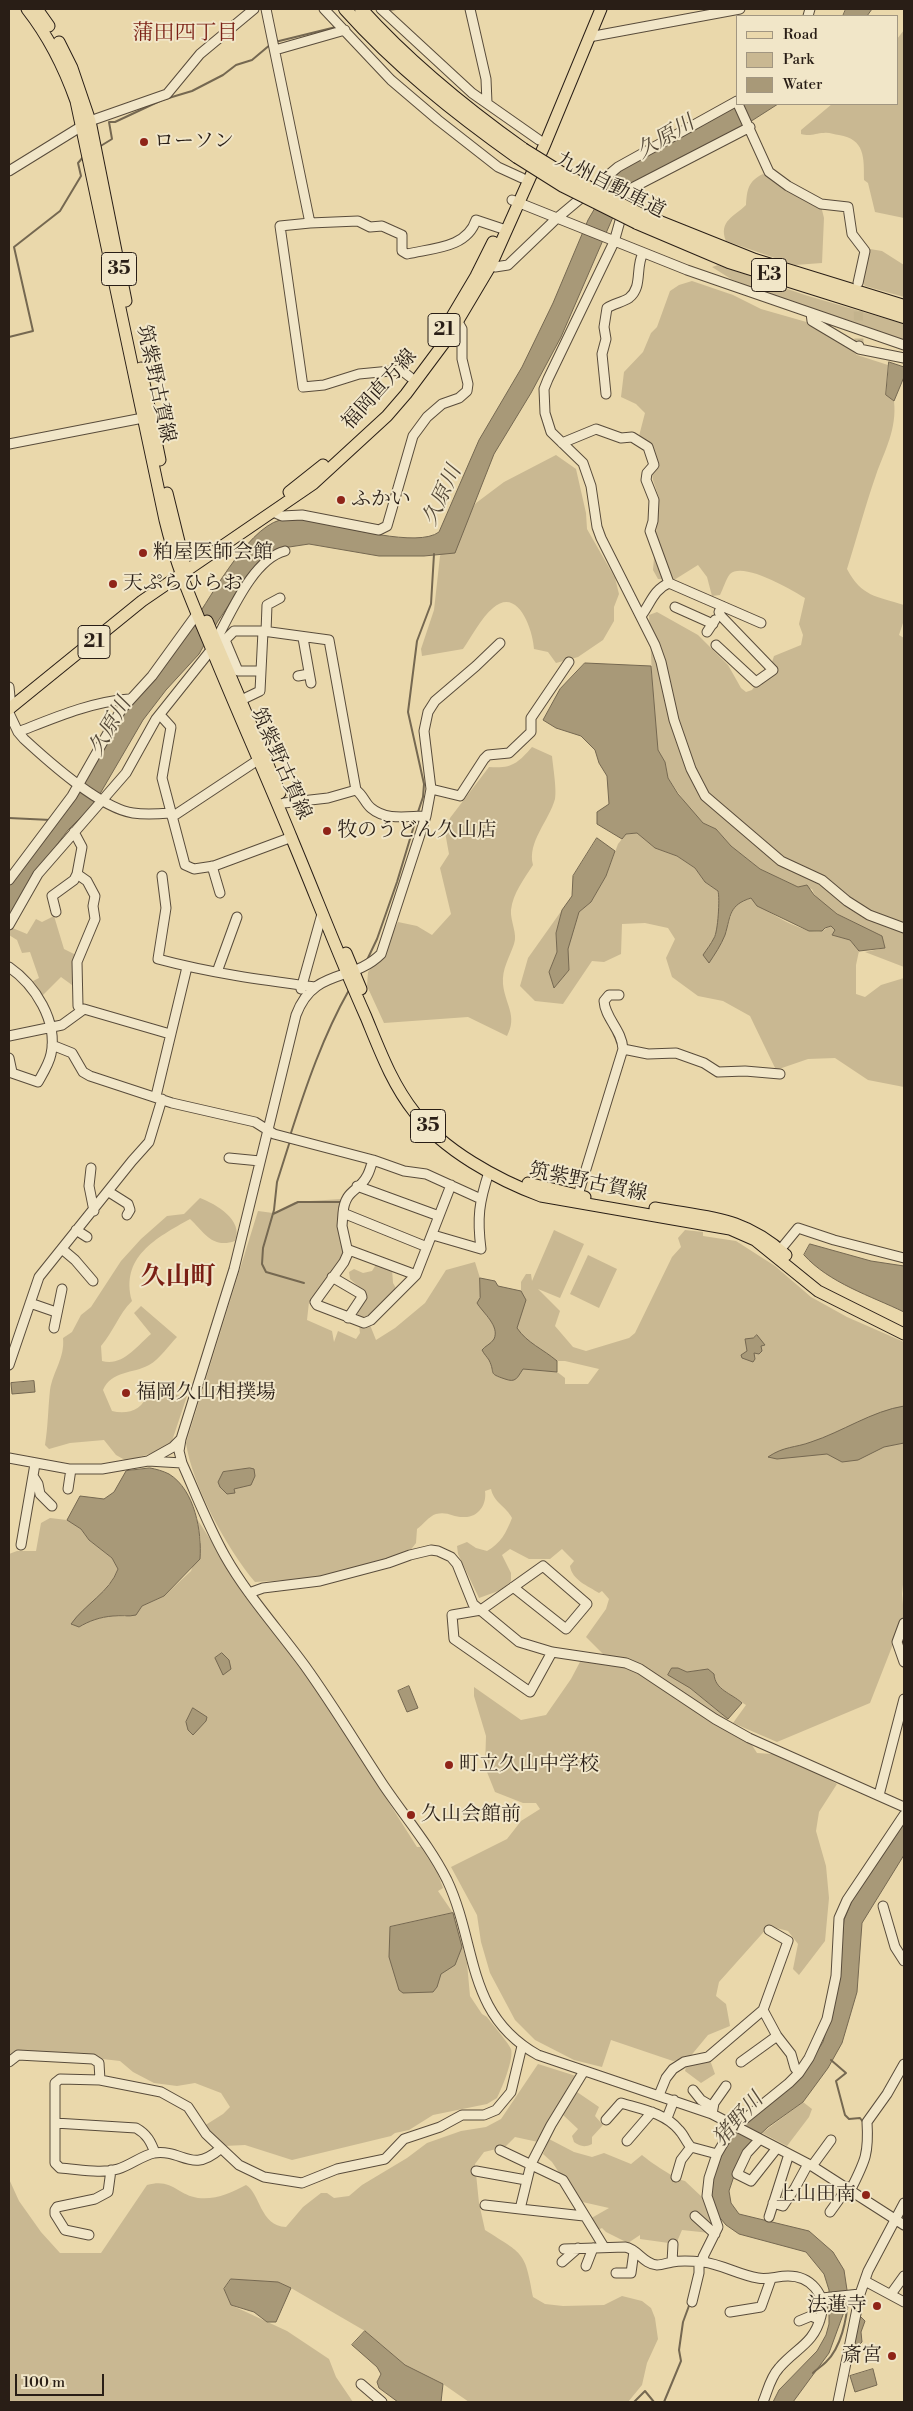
<!DOCTYPE html>
<html>
<head>
<meta charset="utf-8">
<style>
	body { margin:0 }
	#map { position:relative; width:913px; height:2411px; overflow:hidden; background:#ead8ab; font-family:"Libre Bodoni",serif }
	canvas { display:block }
	.frame { position:absolute; inset:0; border:10px solid #291e16; pointer-events:none }
	.legend { position:absolute; left:736px; top:15px; width:162px; height:90px; box-sizing:border-box; background:#f1e6c8; border:1px solid #a19681; margin:0; padding:6px 9px; list-style:none; font-size:15px; color:#291e16 }
	.legend li { display:flex; align-items:center; gap:10px; height:25px }
	.legend b { width:25px; border:1px solid #a19681 }
	.scale { position:absolute; left:15px; top:2374px; width:89px; height:22px; box-sizing:border-box; border:2px solid #291e16; border-top:0; padding-left:6px; font-size:15px; line-height:18px; white-space:nowrap; color:#291e16; -webkit-text-stroke:4px #f1e6c8; paint-order:stroke }
</style>
</head>
<body>
<div id="map">
<canvas width="913" height="2411"></canvas>
<div class="frame"></div>
<ul class="legend">
<li><b style="height:6px;background:#ead8ab"></b>Road</li>
<li><b style="height:14px;background:#c9b892"></b>Park</li>
<li><b style="height:14px;background:#a89978"></b>Water</li>
</ul>
<div class="scale">100 m</div>
</div>
<script>
const ctx = document.querySelector('canvas').getContext('2d');
ctx.lineJoin = 'round';
function fill(path, color) { ctx.fillStyle = color; ctx.fill(path, 'evenodd'); }
function strokePath(path, color, width, dash) { ctx.strokeStyle = color; ctx.lineWidth = width; ctx.lineCap = dash ? 'butt' : 'round'; ctx.setLineDash(dash || []); ctx.stroke(path); }
function label(font, color, halo, rows, align = 'center') {
  ctx.font = font + ' "Libre Bodoni","Noto Serif JP",serif'; ctx.lineWidth = 4; ctx.setLineDash([]); ctx.textBaseline = 'middle'; ctx.strokeStyle = halo; ctx.fillStyle = color; for (const [text, x, y, turn = 0] of rows) {
    ctx.save(); ctx.translate(x, y); ctx.rotate((+turn || 0) * Math.PI / 180); ctx.textAlign = isNaN(turn) ? turn : align; if (halo) ctx.strokeText(text, 0, 0); ctx.fillText(text, 0, 0); ctx.restore();
  }
}
const green = new Path2D(`
	M904 30V218L875 212 868 183 864 180C864 158 865 139 839 135 834 135 829 132 824 133 815 133 811 137 801 134V130L832 104H897V39Z
	M763 174 821 206 824 218 822 263 795 265 726 241C718 221 735 216 746 205 747 190 748 181 763 174Z
	M870 249 882 251 904 265V297L865 286 863 283Z
	M718 265 805 295 904 324V340L761 292 731 279 712 267Z
	M692 281 733 295 761 309 824 327 857 355 888 365 886 395 894 401C897 429 885 450 876 475 865 506 857 538 847 569 862 597 876 596 904 605V620L899 635 904 638V967L865 952 885 948 882 936C863 927 818 909 812 889L798 887 760 869 731 846 716 829 703 823 693 814 668 778 665 762 658 750 655 736 649 615 657 612 698 635 728 665 741 688 746 692 752 690 756 684 776 671 772 662 774 656 801 645 803 635 799 624 805 598C792 590 743 561 730 574 726 579 723 589 720 595L712 596 707 577 698 565 674 580 658 579 653 570 659 498 653 480 648 449 639 436 645 413 636 404 621 397 624 372 643 352 651 333 657 327 670 291 679 285Z
	M556 455 576 469 586 513 587 529 615 578 619 594 614 607V621L603 640 578 657 556 663 548 652 534 649C533 630 518 586 493 608 481 618 472 636 463 649L422 656 421 649 434 610 440 556 445 547 476 503 504 482Z
	M532 747 552 756C553 767 557 790 555 799 549 821 527 842 533 865 524 879 513 893 511 910 510 921 518 934 514 944 509 959 502 968 503 984 505 1004 518 1016 507 1036L468 1017 384 1023 367 986 368 972 381 956 398 922 417 926 432 935 451 914 440 868 449 854 445 832 450 818 489 767C512 769 518 763 532 747Z
	M637 833 655 848 677 856 695 868 705 882 718 891C720 898 718 932 714 938 712 944 707 949 704 955L709 963 724 936 734 907 739 902 752 898C759 909 807 936 821 931 824 931 827 927 831 926L835 930 832 935 850 940 859 951 856 965V994L865 997 881 985 904 978V1087L868 1080 835 1058 808 1059 776 1070 750 1016 723 1001 698 996 672 977 666 958 675 939 668 928 645 923 622 924 621 954 604 962 592 961 563 1004 535 1001 520 986 528 958 562 910 556 933 557 952 549 972 555 987 569 970 567 949 579 912 591 902 606 876 618 844 626 834Z
	M54 916 64 949 76 955 72 985 61 977 41 997 31 982 39 978 30 952 22 953 17 940 9 935 10 927 27 934 36 919 42 922Z
	M200 1198C216 1204 244 1220 235 1241 212 1249 204 1232 190 1219 156 1238 120 1257 132 1301 118 1315 114 1331 101 1346L102 1361C122 1367 137 1346 151 1334L134 1313 141 1306 177 1337C169 1345 160 1359 149 1365 133 1374 112 1370 103 1390L112 1411C127 1415 144 1410 147 1393L154 1390 161 1396 171 1394 187 1396 172 1441C159 1453 141 1457 125 1460L116 1455 104 1440 70 1443 49 1449 45 1445C48 1427 48 1409 50 1390 53 1371 65 1358 63 1338L72 1332 81 1315 91 1307 121 1261 141 1239 167 1216 184 1214Z
	M341 1199 339 1221 347 1249 341 1262 309 1302 307 1320 332 1331 334 1342 338 1331 356 1339 360 1333 357 1308 363 1296 359 1287 350 1279 349 1272 354 1269 363 1273 372 1271 377 1263 392 1269 393 1283 397 1290 368 1320 376 1340 395 1328 425 1303 446 1270 475 1262 480 1278 495 1281 498 1286 521 1291V1282L526 1274H531L532 1281 554 1230 584 1244 560 1298 538 1289 560 1311 555 1326 573 1347 586 1351 629 1338 635 1333 672 1257 681 1247 678 1238 685 1230 703 1232V1236L736 1241 775 1266 811 1297 847 1317 904 1342V1575L902 1594 904 1616 870 1703 777 1742 733 1723 746 1705 719 1688 703 1670 687 1672 678 1668 690 1688 728 1719 727 1730 750 1742 757 1753 787 1755 837 1784 819 1812 816 1831 826 1866 829 1898 825 1941 799 1975 793 1969 798 1944 788 1931 769 1926 719 1982 716 1996 726 2004 730 2026 708 2035 689 2058 673 2061 611 2040 602 2067 574 2060 535 2040 515 2020 490 1973 481 1942 477 1915 451 1867 507 1839 521 1821 540 1809 536 1803H523L495 1792 485 1767 486 1736 474 1696V1687L521 1720 546 1715 571 1679 581 1660 605 1656 586 1637 606 1609 609 1599 602 1591 599 1593C588 1586 572 1580 570 1566L574 1561 562 1549 550 1559H529L510 1549 502 1555 511 1573V1581L501 1590 479 1598 458 1554 457 1546 467 1542 476 1548 487 1551C501 1543 506 1533 512 1518 506 1506 494 1503 491 1489L485 1491C487 1505 478 1518 463 1517 453 1517 447 1511 436 1514 429 1516 423 1525 417 1529L416 1543 409 1552 321 1578 255 1582C227 1549 192 1485 186 1443L258 1211 273 1213 295 1202ZM557 1361H565L599 1369 588 1384H565V1378L556 1371Z
	M588 1255 617 1269 599 1308 570 1294Z
	M50 1518 67 1520 81 1529 89 1540 112 1558 118 1569 115 1577 94 1602 85 1608 79 1627C93 1619 109 1614 125 1617L142 1606 164 1596 191 1571 201 1541 197 1519 248 1598 327 1705 417 1847H421L438 1874 443 1888 438 1891 453 1913 467 1963 470 1996 482 2014 487 2017C492 2024 508 2042 511 2049 514 2059 502 2088 497 2098L487 2104 433 2115 409 2130 395 2133 391 2136 292 2160 245 2145 224 2146 204 2126 223 2114 230 2107 221 2093 195 2083 177 2086 154 2083 133 2072 120 2061 33 2051 9 2054V1554L17 1551H36L41 1523Z
	M710 2060 715 2074 701 2083 685 2071 686 2067Z
	M538 2064 576 2076 538 2142 515 2137 505 2147 484 2152 475 2164 479 2203 485 2230C524 2255 525 2251 533 2297L545 2304 563 2306 604 2305 622 2296 642 2301 651 2308 655 2318 658 2339 647 2363 642 2385 628 2402H469L443 2384 405 2365 365 2331 291 2288 278 2282 231 2279 224 2289 231 2305 287 2331 329 2359 336 2377 353 2402H9V2179L19 2201 41 2232 60 2253H101L147 2185C173 2178 177 2195 198 2198 216 2200 231 2193 246 2185 260 2193 260 2226 286 2227L303 2207 321 2193H327L334 2198 349 2196 362 2185 407 2158 427 2143 461 2131 486 2127 501 2119Z
	M577 2092 599 2107 595 2116 603 2125 592 2137V2144C584 2148 580 2146 574 2142L572 2136 578 2129 562 2114Z
	M803 2102 812 2109 809 2117 787 2146 762 2133Z
	M549 2139 574 2152 592 2157 604 2153 631 2164 642 2155C650 2162 677 2180 685 2181L703 2198 713 2228 710 2233 682 2230 676 2244 640 2239V2235L628 2243 606 2232 602 2228 593 2232 588 2220 609 2208 578 2201 552 2162 543 2154Z`);
const water = new Path2D(`
	M846 9H872L867 16H843Z
	M740 104H778L753 120 630 185 623 194 561 337 531 393 494 454 455 553 424 556H379L309 544 276 549 258 562 218 621 199 654 166 690 143 720 94 804 68 830 49 855 9 917V885L12 879C47 827 81 773 117 722 139 691 165 663 187 632 208 603 245 530 280 520 292 516 306 520 317 522 345 527 418 548 439 532L479 440 522 367 553 303 588 220 610 182 626 166Z
	M889 362 904 367V377L894 401 886 395Z
	M585 663 651 666 658 750 665 762 668 778 678 794 703 823 716 829 731 846 760 869 798 887 807 885 814 895 837 914 882 936 885 948 859 951 850 940 832 935 835 930 831 926 825 928 822 931H809L757 906 751 898C729 905 731 915 725 935 721 945 715 954 709 963L703 955C707 949 711 944 714 938 718 932 720 898 718 891L705 882 695 868 677 856 655 848 637 833 626 834 622 839 597 824V812L609 804 607 776 599 763 595 750 581 736 556 728 543 720 560 689Z
	M597 838 615 851 606 876 591 902 579 912 568 949 569 970 554 988 549 972 557 952 556 933 562 910 572 896 573 876Z
	M810 1244 871 1261 904 1266V1312C871 1296 829 1283 804 1255Z
	M480 1278 495 1281 498 1286 521 1291 526 1300 517 1328C527 1343 543 1349 557 1361V1372L523 1369C517 1378 516 1383 505 1379 487 1373 496 1374 489 1360 487 1357 484 1354 482 1350 485 1346 491 1344 494 1339 500 1326 483 1313 477 1303L480 1298Z
	M757 1335 765 1345 761 1346 762 1351 759 1354 754 1353 755 1359 753 1362 742 1358 741 1355 747 1351 745 1339 753 1338Z
	M34 1381 35 1392 12 1394 11 1383Z
	M904 1406V1443L884 1447 858 1460 842 1462 827 1454 777 1459 768 1457C784 1446 795 1448 811 1442 842 1432 872 1411 904 1406Z
	M150 1468C156 1469 163 1471 169 1474 195 1490 202 1532 200 1559L164 1596 142 1606 136 1615C128 1617 121 1615 113 1616 100 1617 89 1621 79 1627L71 1624C85 1604 110 1592 118 1569L112 1558 89 1540 81 1529 67 1520 80 1496 104 1499 114 1492 126 1471Z
	M250 1468 254 1469 255 1476 251 1485 234 1489 235 1493 227 1494 220 1487 218 1482 223 1472Z
	M222 1653 229 1660 231 1669 223 1675 215 1658Z
	M672 1668H678L687 1672 708 1669 714 1674C715 1690 731 1693 742 1703L728 1719 690 1688 668 1675Z
	M409 1686 418 1708 407 1712 398 1691Z
	M193 1708 207 1717 206 1721 193 1735 188 1730 186 1722Z
	M904 1824V1855L862 1923 857 1992 842 2043 828 2068 803 2102 768 2127 752 2142 738 2164 729 2191 731 2203 739 2214 809 2231 833 2252 844 2270 847 2290 844 2312 829 2353 793 2402H773L779 2390 817 2351 826 2335 829 2324V2290L824 2274 806 2252 739 2234 726 2225 715 2212 708 2193 723 2145 804 2072 823 2042 837 1993 844 1920 852 1900Z
	M453 1913 462 1947 455 1965 441 1974 437 1987 433 1992 403 1993 399 1990 389 1957 390 1927Z
	M231 2279 278 2282 291 2288 276 2322H267L254 2312 231 2305 224 2289Z
	M860 2316 865 2321 861 2332 862 2342 859 2345H855Z
	M365 2331 405 2365 443 2384 441 2402H398L379 2388 377 2382 381 2374 377 2367 352 2345Z
	M873 2369 877 2385 855 2392 850 2376Z`);
const stream = new Path2D(`
	M388 10 396 9
	M275 42 336 27
	M99 147 112 139 109 122H115L162 100 192 91 223 75 236 65 252 60 271 44
	M9 337 33 331 14 247 60 211 81 176 78 163 84 156
	M418 812 423 797 424 784 408 712 417 641 431 604 434 554
	M9 818 51 820
	M367 960 377 939 397 882 416 819
	M290 1136C306 1086 323 1036 349 990
	M290 1141 277 1182 274 1210 263 1248 262 1264 266 1272 304 1283
	M273 1214 298 1202H341
	M831 2060 846 2073 836 2081 845 2115 849 2119 860 2118 863 2122
	M813 2373C817 2369 822 2366 826 2362 841 2348 847 2319 848 2298
	M634 2402 645 2391 654 2402
	M664 2402 681 2361 679 2350 683 2322 690 2303`);
const minorTunnel = new Path2D(`
	M858 298 859 345`);
const minor = new Path2D(`
	M266 9 310 223 358 221 370 227 382 226 402 235V251L407 254C433 248 467 248 476 220L506 230
	M324 9 391 80 438 120 498 167 522 178
	M381 9 472 93 539 140
	M470 9 486 79 487 103
	M808 16 810 9
	M589 37 740 9
	M275 50 345 30
	M738 104 769 172 788 186 821 204 848 207 852 234 865 251 858 283
	M750 127 632 188 627 196 614 242 548 379 544 389 545 413 551 432 583 463 591 486 597 527 601 538 655 645 661 662 674 720 691 769 705 796 781 861 822 880 847 901 869 915 904 928
	M9 171 90 121 167 94 200 54 254 9
	M512 200 687 270 904 345
	M310 223 280 226 303 387 324 385 359 374 401 370 410 377
	M491 265 495 267 508 265 556 219 618 167 737 101
	M811 313 812 321 859 349
	M859 346V349L904 358
	M606 394 602 354 606 339 604 327 607 308C613 304 623 302 629 298 643 287 635 268 643 253
	M562 443 596 429 621 438 632 437 648 447 654 465 647 473 646 480 654 500 653 521 650 531 669 583
	M9 444 148 417
	M273 512 282 516 302 515 379 530 387 526 413 436 427 417 442 404 459 398 467 391 468 384 462 359V329L458 322
	M675 607 713 624
	M641 616C651 603 653 590 669 583L761 623
	M266 632 267 605 280 598
	M707 632 715 620
	M303 638 311 683
	M216 640C231 613 253 559 285 551
	M500 643 476 666 435 701 428 712 424 731 431 789 426 816 381 954C352 983 314 967 296 1015L234 1269 181 1439 179 1451 182 1463C196 1494 208 1526 225 1556 247 1595 278 1629 305 1666 333 1705 357 1745 384 1786 405 1817 430 1846 447 1880 478 1946 465 2014 538 2055L712 2114 812 2166 904 2225
	M716 645 756 682 773 670 721 616 719 612 722 606
	M261 671 263 631
	M298 676 309 674
	M9 687 11 707
	M235 703 260 691 261 671H238L225 640 234 631H263L329 640 356 790C363 795 365 803 371 808 386 821 408 816 426 816
	M9 713 18 732 24 739C49 762 100 808 133 813 146 815 158 814 171 813
	M161 716 171 727 162 778 185 865 194 869 214 866 292 837
	M18 732C54 718 90 702 129 699
	M431 789 460 796 484 759 488 755 509 753 531 732V718L569 662
	M284 803 328 798 356 790
	M172 817 258 760
	M74 832 82 847 77 874 87 881 95 896 93 906 95 919 77 962 78 1006 81 1010
	M212 866 220 893
	M162 876 166 908 158 959C210 973 262 980 315 987
	M9 880 72 796 121 710 152 676 197 614
	M56 912 52 896 74 880 77 874
	M9 925 38 874 126 773 156 719 211 650
	M9 967C35 985 58 1021 51 1054 49 1064 43 1073 38 1082L9 1072
	M217 972 237 917
	M301 989 322 914
	M9 1036 62 1025 84 1009 170 1034
	M52 1045 72 1053 83 1072 90 1076 172 1103 255 1122 274 1134 373 1160 404 1171 426 1174 481 1199
	M623 1049 648 1054 676 1053 704 1063 718 1072 745 1071 780 1074
	M9 1058 12 1072
	M156 1096 187 967
	M229 1158 260 1161
	M373 1160C371 1165 370 1171 367 1176 359 1192 345 1189 343 1213L427 1247
	M91 1168 89 1186 94 1211
	M357 1186 439 1216
	M109 1192 128 1204 130 1210 127 1215
	M578 1195 623 1049C622 1030 605 1018 604 1001L609 995H619
	M343 1213 342 1226 348 1253 344 1262 315 1302 317 1305 364 1323 371 1320 416 1275 451 1185
	M76 1230 87 1237
	M433 1235 481 1249C477 1218 479 1202 489 1172
	M62 1249 75 1260 93 1281
	M349 1250 416 1275
	M780 1250 798 1228 834 1240 904 1258
	M332 1277 361 1294 362 1297 348 1318
	M30 1303 56 1312
	M54 1328 62 1289
	M9 1365 39 1277 132 1161 149 1142 162 1099
	M9 1458 69 1469H102L148 1461 182 1463
	M148 1461 173 1447 181 1439
	M33 1476 38 1484 40 1494 52 1506
	M68 1489 71 1469
	M21 1545 35 1464
	M513 1587 566 1629 587 1604 543 1566 481 1610 452 1615 454 1639 530 1692 552 1652
	M249 1593 263 1588 320 1581 388 1563 410 1555 431 1550 438 1551 451 1557 457 1564 473 1604 519 1642 552 1652 626 1663 640 1669 715 1719 749 1738 904 1807
	M904 1623 897 1642 904 1662
	M879 1795 904 1699
	M883 1906 895 1947 904 1961
	M763 2010 777 2036 791 2054 795 2068 799 2073
	M9 2062 18 2055 93 2059 99 2063 100 2080
	M741 2062 777 2036
	M584 2071 551 2125 531 2164 520 2209 584 2216
	M693 2090 701 2100 713 2107
	M659 2095 666 2078 673 2069 684 2062 708 2057 763 2010 788 1941 769 1930
	M712 2114 714 2103 726 2086
	M667 2118 674 2100
	M606 2120 621 2103C641 2109 665 2113 679 2130 684 2135 686 2142 691 2147L717 2154
	M55 2123 136 2128C147 2134 151 2142 155 2153
	M760 2139 747 2153 737 2174 751 2181 777 2148
	M627 2141 652 2112
	M220 2149C191 2174 183 2149 154 2153 141 2156 131 2165 118 2169 101 2174 78 2169 60 2168L55 2163V2083L60 2079 100 2080 161 2092 188 2107 206 2134 239 2165 264 2177 302 2183 337 2169 385 2159 404 2139 440 2127 462 2115H484L496 2110 511 2092 522 2046
	M500 2150 563 2180 604 2247
	M812 2166 831 2140
	M476 2171 526 2180
	M676 2177 681 2160 691 2147
	M851 2189C865 2161 869 2154 867 2122L887 2094 904 2064
	M773 2203 783 2206 795 2188 808 2164
	M485 2205 520 2209
	M830 2212 848 2187
	M695 2216 715 2234
	M769 2217 789 2154
	M89 2235 65 2230 55 2214V2210L57 2207 95 2199 108 2192 111 2170
	M564 2249 625 2247C638 2249 643 2264 657 2265 662 2265 667 2263 672 2262 682 2260 693 2261 703 2262 721 2264 739 2275 758 2278 768 2280 777 2276 788 2276 810 2276 827 2294 821 2316 814 2344 796 2348 779 2368 770 2378 768 2390 763 2402
	M562 2262 578 2248
	M672 2262 673 2244
	M705 2262 703 2257 718 2227 707 2196 709 2178 717 2154 731 2130 789 2083 799 2073 809 2058 827 2019 836 1976 839 1918 847 1900 904 1815
	M586 2266 593 2248
	M616 2273H631L634 2251
	M865 2281 904 2302
	M891 2294 904 2276
	M822 2298 860 2294
	M692 2302 699 2273V2262
	M730 2312 761 2307 771 2279
	M799 2321 811 2316 820 2320
	M361 2384 382 2402
	M838 2402 860 2294 868 2271 904 2203`);
const major = new Path2D(`
	M27 9C49 37 64 67 76 101L165 520C175 562 191 600 208 640 235 707 265 773 292 839 317 899 340 959 366 1017 380 1051 392 1084 415 1113 443 1150 498 1180 541 1196L730 1229 755 1240 818 1291 904 1334
	M37 9 49 26
	M59 42 72 68 90 121 126 301
	M441 335 476 276 493 242
	M141 368 160 460
	M289 492 323 465
	M167 493 184 562
	M207 621 280 793
	M9 709 142 601 313 484 387 416 406 394 447 339 491 265 545 144 601 9
	M346 953 361 989
	M528 1183 585 1197
	M655 1208C710 1218 742 1216 786 1255`);
const highway = new Path2D(`
	M345 9C396 66 455 113 517 157
	M361 9C409 62 464 107 523 149
	M640 214 755 260 904 306
	M637 223 729 262 904 317`);
const highwayBridge = new Path2D(`
	M523 149 565 175 640 214
	M517 157 563 186 637 223`);
const markers = [
	[144,142,5,"#8f2418"],
	[341,500,5,"#8f2418"],
	[143,553,5,"#8f2418"],
	[113,584,5,"#8f2418"],
	[327,831,5,"#8f2418"],
	[126,1393,5,"#8f2418"],
	[449,1765,5,"#8f2418"],
	[411,1815,5,"#8f2418"],
	[866,2195,5,"#8f2418"],
	[877,2306,5,"#8f2418"],
	[892,2356,5,"#8f2418"]
];
const shields = [
	[119,269,35],
	[769,275,35],
	[444,330,32],
	[94,642,32],
	[428,1126,35]
];
const shieldNames = [
	["35",119,269],
	["E3",769,275],
	["21",444,330],
	["21",94,642],
	["35",428,1126]
];
const poiNames = [
	["ローソン",154,142],
	["ふかい",351,500],
	["粕屋医師会館",153,553],
	["天ぷらひらお",123,584],
	["牧のうどん久山店",337,831],
	["福岡久山相撲場",136,1393],
	["町立久山中学校",459,1765],
	["久山会館前",421,1815],
	["上山田南",856,2195,"right"],
	["法蓮寺",867,2306,"right"],
	["斎宮",882,2356,"right"]
];
const streetNames = [
	["九州自動車道",610,186,27],
	["筑紫野古賀線",155,384,78],
	["福岡直方線",380,390,-48],
	["筑紫野古賀線",280,764,66],
	["筑紫野古賀線",588,1183,12]
];
const neighbourhoodNames = [
	["蒲田四丁目",185,34]
];
const waterNames = [
	["久原川",666,138,-31],
	["久原川",443,496,-65],
	["久原川",111,727,-60],
	["猪野川",739,2120,-48]
];
const districtNames = [
	["久山町",178,1278]
];
fill(green, '#c9b892');
fill(water, '#a89978');
strokePath(water, '#756851', 1);
strokePath(stream, '#756851', 2);
strokePath(minorTunnel, '#c3b38d', 9, [9, 4.5]);
strokePath(minor, '#594c3b', 11);
strokePath(major, '#291e16', 13);
strokePath(highway, '#291e16', 14);
strokePath(minor, '#f1e6c8', 9);
strokePath(major, '#ead8ab', 11);
strokePath(highway, '#ead8ab', 12);
strokePath(highwayBridge, '#291e16', 14, []);
strokePath(highwayBridge, '#ead8ab', 12);
for (const [x, y, r, color] of markers) { const dot = new Path2D(); dot.arc(x, y, r, 0, 2 * Math.PI); ctx.fillStyle = color; ctx.fill(dot); strokePath(dot, '#f1e6c8', 2); }
for (const [x, y, w] of shields) { const box = new Path2D(); box.roundRect(x - w / 2, y - 16.5, w, 33, 4); ctx.fillStyle = '#f1e6c8'; ctx.fill(box); strokePath(box, '#291e16', 1); }
label('bold 19px', '#291e16', null, shieldNames);
label('20px', '#291e16', '#f1e6c8', poiNames, 'left');
label('20px', '#291e16', '#f1e6c8', streetNames);
label('21px', '#7a1f14', '#f1e6c8', neighbourhoodNames);
label('italic 21px', '#554938', '#f1e6c8', waterNames);
label('bold 25px', '#7a1f14', '#f1e6c8', districtNames);
</script>
</body>
</html>
